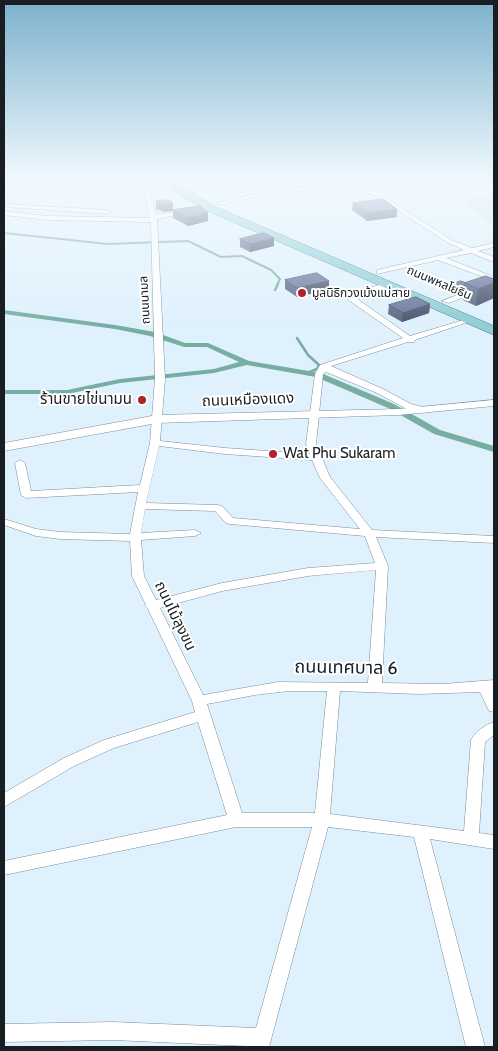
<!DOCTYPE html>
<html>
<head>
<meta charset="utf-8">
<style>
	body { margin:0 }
	#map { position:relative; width:498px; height:1051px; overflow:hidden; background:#dff1fd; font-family:Cabin,sans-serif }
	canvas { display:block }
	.frame { position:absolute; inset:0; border:5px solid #181e22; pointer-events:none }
</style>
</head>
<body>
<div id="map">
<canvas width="498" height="1051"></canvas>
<div class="frame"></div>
</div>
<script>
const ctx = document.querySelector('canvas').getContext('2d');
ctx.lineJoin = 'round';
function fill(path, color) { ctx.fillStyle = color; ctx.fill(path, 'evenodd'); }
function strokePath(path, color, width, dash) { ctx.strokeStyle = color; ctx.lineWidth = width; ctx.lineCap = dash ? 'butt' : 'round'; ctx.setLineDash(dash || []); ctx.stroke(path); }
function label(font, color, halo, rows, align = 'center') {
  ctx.font = font + ' Cabin,"Noto Sans Thai",sans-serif'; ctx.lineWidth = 4; ctx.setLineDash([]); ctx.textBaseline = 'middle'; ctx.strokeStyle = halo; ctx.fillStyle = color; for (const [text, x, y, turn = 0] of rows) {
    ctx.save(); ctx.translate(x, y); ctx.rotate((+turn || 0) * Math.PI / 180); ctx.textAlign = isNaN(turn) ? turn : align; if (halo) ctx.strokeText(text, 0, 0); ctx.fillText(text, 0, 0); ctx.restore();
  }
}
const built = new Path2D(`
	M494 193V228L466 202 469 197Z`);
const streamFar1 = new Path2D(`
	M4 233 108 244 188 241 221 257 242 256 271 270 280 279 277 285`);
const stream = new Path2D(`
	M275 290 278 284
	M297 338 308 355 319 365 317 369 307 373`);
const canal = new Path2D(`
	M4 310 115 325 155 332 185 343H208L249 361 321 373 394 404 440 430 494 446V452L434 434 388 408 316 377 247 365 214 373 120 383 67 394H4V390H67L120 379 214 369 239 362 207 347H184L150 336 115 329 4 314Z`);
const minor = new Path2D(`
	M142 181H148L156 215 188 210 191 212 157 219 165 379 160 441 225 448 310 454 306 444 315 374 320 365 403 338 347 299V295L385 283H391V287L356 298 410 336 470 318 474 320 415 340 414 342H408L331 366 383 389 411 404 427 408 429 410 424 413 405 408 377 393 326 372 323 374 316 444 330 477 372 530 494 536V543L376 537 388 566 382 683 443 684 494 680V712L489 711 480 692 418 694 340 691 330 814 464 831 471 740C475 732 486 724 494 722V735L485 742 479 833 494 835V849L430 839 485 1047H466L414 837 328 827 269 1047 113 1040 4 1042V1024L113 1022 256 1028 312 827H236L4 875V861L227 815 198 722 114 748 74 766 4 807V793L64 758 104 740 195 712 192 701 148 609 145 606 146 605 132 576 130 541 60 539 36 536 4 525V519L36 529 60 532 130 534 138 492 26 498 21 495 15 463 20 460 25 463 31 491 140 485 150 443 155 379 151 222 48 220 4 215V211L48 216 150 218ZM159 446 225 454 312 460 320 478 360 529 233 518 222 506 218 505 146 503ZM145 509 215 511 226 523 230 524 365 536 375 563 308 568 222 583 156 600 144 576 141 540 195 536 201 533 195 530 141 533ZM376 570 368 683 278 682 203 695 160 608 222 591 308 576ZM289 691H327L315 813H242L207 704 255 695Z
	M179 181H186L183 183Z
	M344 181H385L382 183 360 185 383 196 451 240 472 248 494 243V247L478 251 494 257V262L471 253 446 258 494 277V281L438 260 377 274V270L464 250 447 242 379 198 352 186 265 195 220 205 217 203 265 191 346 183Z
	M8 204 107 210 110 212 107 214 6 207 5 206Z
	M475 288 482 290 449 303 442 301Z`);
const tertiary = new Path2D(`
	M494 400V406L398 415 157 423 4 451V443L157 415 398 409Z`);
const primary = new Path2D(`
	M162 181H173L216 207 494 326V335L208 211 183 197Z`);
const wall = new Path2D(`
	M156 201 173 210 208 221 188 226 173 218V211L163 212 156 209Z
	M353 203 397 209V217L367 221 352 210Z
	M274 238V246L250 252 240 247V239Z
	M494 279V298L476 306 463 300 464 291 456 294 448 290 449 285Z
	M285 280 329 281V289L297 297 285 289Z
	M430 304 429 313 402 322 388 314 389 305Z`);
const shadedWall = new Path2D(`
	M173 203V211L163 212 162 204Z
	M397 209V217L367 221V213Z
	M208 213V221L188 226 187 218Z
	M274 238V246L250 252V244Z
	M329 281V289L297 297V288Z
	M494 283V298L476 306 478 289Z
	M465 285 464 291 456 294 457 288Z
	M430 304 429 313 402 322 403 313Z`);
const building = new Path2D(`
	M383 199 397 209 367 213 353 203Z
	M169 200 173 203 162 204 156 201Z
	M200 206 208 213 187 218 173 210Z
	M264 233 274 238 250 244 240 239Z
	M317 273 329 281 297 288 285 280Z
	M486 276 494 279V283L478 289 465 283Z
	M461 281 466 283H465V285L457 288 449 285Z
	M416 297 430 304 403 313 389 305Z`);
const markers = [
	[302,293,5,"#b2212b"],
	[142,400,5,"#b2212b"],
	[273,454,5,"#b2212b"]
];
const farStreetnames = [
	["ถนนพหลโยธิน",439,283,23],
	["ถนนนามล",145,300,-93]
];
const farPoinames = [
	["มูลนิธิกวงเม้งแม่สาย",312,293]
];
const poiNames = [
	["ร้านขายไข่นามน",132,400],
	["Wat Phu Sukaram",283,454,"left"]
];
const streetNames = [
	["ถนนเหมืองแดง",248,400,-2],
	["ถนนไม้ลุงขน",175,616,64]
];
const nearStreetnames = [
	["ถนนเทศบาล 6",346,668,1]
];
fill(built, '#cce3f3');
strokePath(streamFar1, '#78ada2', 2);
strokePath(stream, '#78ada2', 2.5);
fill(canal, '#78ada2');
strokePath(minor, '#7b8b96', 1);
strokePath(tertiary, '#7b8b96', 1);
strokePath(primary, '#377a84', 1);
fill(minor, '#fff');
fill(tertiary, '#fff');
fill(primary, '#91cdd5');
fill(wall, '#596686');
fill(shadedWall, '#49536d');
fill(building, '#68779c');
strokePath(building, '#49536d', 1);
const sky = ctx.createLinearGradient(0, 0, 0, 328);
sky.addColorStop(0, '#7bb1cc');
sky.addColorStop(0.55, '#f1f9fe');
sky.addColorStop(1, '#f1f9fe00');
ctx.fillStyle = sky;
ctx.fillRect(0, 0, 498, 328);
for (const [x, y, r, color] of markers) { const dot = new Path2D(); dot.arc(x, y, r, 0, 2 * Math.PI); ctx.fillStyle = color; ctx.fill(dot); strokePath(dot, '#fff', 2); }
label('12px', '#181e22', '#fff', farStreetnames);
label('12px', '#181e22', '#fff', farPoinames, 'left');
label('15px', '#181e22', '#fff', poiNames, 'right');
label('15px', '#181e22', '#fff', streetNames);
label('18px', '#181e22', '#fff', nearStreetnames);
</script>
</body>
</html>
